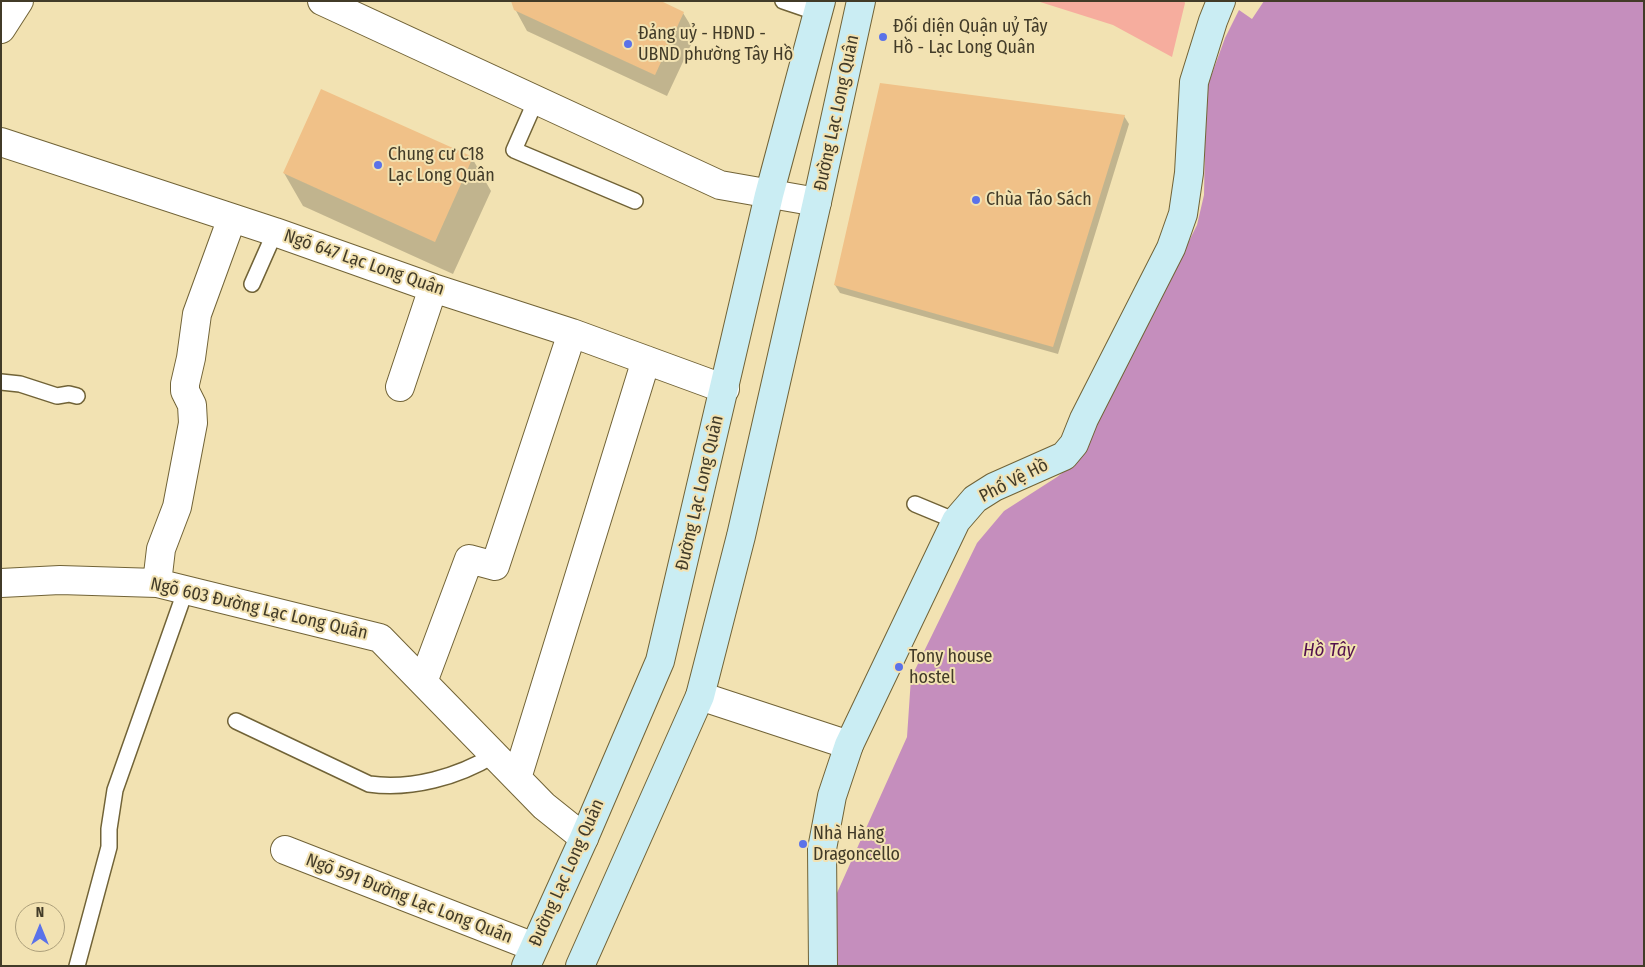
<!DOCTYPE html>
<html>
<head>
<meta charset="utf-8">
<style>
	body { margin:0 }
	#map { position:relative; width:1645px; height:967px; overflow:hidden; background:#f2e2b2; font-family:"Fira Sans Condensed",sans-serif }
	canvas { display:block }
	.frame { position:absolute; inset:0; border:2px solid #423b28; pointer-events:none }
	.north { position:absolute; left:15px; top:902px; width:50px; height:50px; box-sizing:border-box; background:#f2e2b2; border:1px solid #ac9f7b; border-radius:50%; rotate:0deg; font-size:14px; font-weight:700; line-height:20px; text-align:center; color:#423b28 }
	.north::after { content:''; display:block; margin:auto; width:18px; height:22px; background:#5b72e9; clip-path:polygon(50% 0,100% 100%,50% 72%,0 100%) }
</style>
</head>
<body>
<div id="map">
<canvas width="1645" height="967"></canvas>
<div class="frame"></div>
<div class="north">N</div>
</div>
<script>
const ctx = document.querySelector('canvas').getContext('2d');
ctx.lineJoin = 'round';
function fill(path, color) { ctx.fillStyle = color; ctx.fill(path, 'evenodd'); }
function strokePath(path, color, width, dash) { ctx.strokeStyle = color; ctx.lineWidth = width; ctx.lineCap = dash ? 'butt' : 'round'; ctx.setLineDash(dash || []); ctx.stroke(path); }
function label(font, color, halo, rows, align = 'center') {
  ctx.font = font + ' "Fira Sans Condensed",sans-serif'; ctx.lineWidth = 4; ctx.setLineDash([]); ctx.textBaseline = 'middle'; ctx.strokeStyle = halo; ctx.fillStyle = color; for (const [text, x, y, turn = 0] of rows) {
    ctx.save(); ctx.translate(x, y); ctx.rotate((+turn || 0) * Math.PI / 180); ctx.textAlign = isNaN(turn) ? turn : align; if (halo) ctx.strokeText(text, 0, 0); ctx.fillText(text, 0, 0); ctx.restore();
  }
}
const green = new Path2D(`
	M1037 1H1184L1185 3 1172 57 1113 25Z`);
const water = new Path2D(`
	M1264 1H1644V966H835L832 904 907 737 911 678 977 543 1004 511 1057 477 1080 459 1197 225 1204 195 1206 90 1225 38 1239 10 1252 19Z`);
const shadow = new Path2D(`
	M515 9 683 13 696 34 667 96 527 31Z
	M1124 116 1129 124 1058 354 840 293 835 285Z
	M472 158 491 191 453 274 303 206 284 173Z`);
const building = new Path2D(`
	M511 1H661L684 12 655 75 514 10Z
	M880 83 1125 115 1053 347 834 285Z
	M321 89 473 157 435 242 283 173Z`);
const lane = new Path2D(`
	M783 1 818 13
	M536 100 514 150 635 201
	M252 284 275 232
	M1 382 20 384 57 396 69 394 77 396
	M915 504 956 521
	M236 721 369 784C411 790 458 777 494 755
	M77 966 109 847V829L115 790 186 589`);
const street = new Path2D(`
	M322 1 720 185 817 202
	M1 29 19 1
	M1 142 275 232 433 288 572 333 725 389
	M400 387 433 288
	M1 583 60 580 157 583 380 638 544 806 584 838
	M157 583 161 549 177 507 193 423 192 405 185 391V384L191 358 197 314 232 218
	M423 682 469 559 495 566 572 333
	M700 696 849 745
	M517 778 646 360
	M285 850 534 947`);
const secondary = new Path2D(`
	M526 966 584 838 660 661 769 195 821 1
	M580 966 700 696 741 536 817 202 861 1
	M823 966 822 849 832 796 849 745 956 521 975 499 994 487 1064 456 1074 444 1084 419 1171 248 1183 214 1189 173 1194 82 1213 21 1221 1`);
const markers = [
	[883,37,5,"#5b72e9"],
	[628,44,5,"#5b72e9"],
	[378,165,5,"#5b72e9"],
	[976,200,5,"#5b72e9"],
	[899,667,5,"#5b72e9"],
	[803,844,5,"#5b72e9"]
];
const poiNames = [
	["Đối diện Quận uỷ Tây",893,27],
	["Hồ - Lạc Long Quân",893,48],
	["Đảng uỷ - HĐND -",638,34],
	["UBND phường Tây Hồ",638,55],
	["Chung cư C18",388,155],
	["Lạc Long Quân",388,176],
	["Chùa Tảo Sách",986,200],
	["Tony house",909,657],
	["hostel",909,678],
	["Nhà Hàng",813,834],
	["Dragoncello",813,855]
];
const streetNames = [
	["Đường Lạc Long Quân",837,113,-78],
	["Ngõ 647 Lạc Long Quân",364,263,19],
	["Phố Vệ Hồ",1014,481,-27],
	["Đường Lạc Long Quân",700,493,-77],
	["Ngõ 603 Đường Lạc Long Quân",259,609,13],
	["Đường Lạc Long Quân",567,873,-66],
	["Ngõ 591 Đường Lạc Long Quân",409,899,21]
];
const waterNames = [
	["Hồ Tây",1329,651]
];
fill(green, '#f6ad9e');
fill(water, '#c58ebd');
fill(shadow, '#0003');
fill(building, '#f0c188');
strokePath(lane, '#716337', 18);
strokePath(street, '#716337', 30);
strokePath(secondary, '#716337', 30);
strokePath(lane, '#fff', 15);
strokePath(street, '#fff', 28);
strokePath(secondary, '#caedf3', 28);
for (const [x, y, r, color] of markers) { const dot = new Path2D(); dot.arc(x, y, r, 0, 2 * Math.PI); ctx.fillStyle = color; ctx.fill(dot); strokePath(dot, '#f2e2b2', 2); }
label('18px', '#423b28', '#f2e2b2', poiNames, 'left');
label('18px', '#423b28', '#f2e2b2', streetNames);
label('italic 19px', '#52104d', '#f2e2b2', waterNames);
</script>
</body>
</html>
